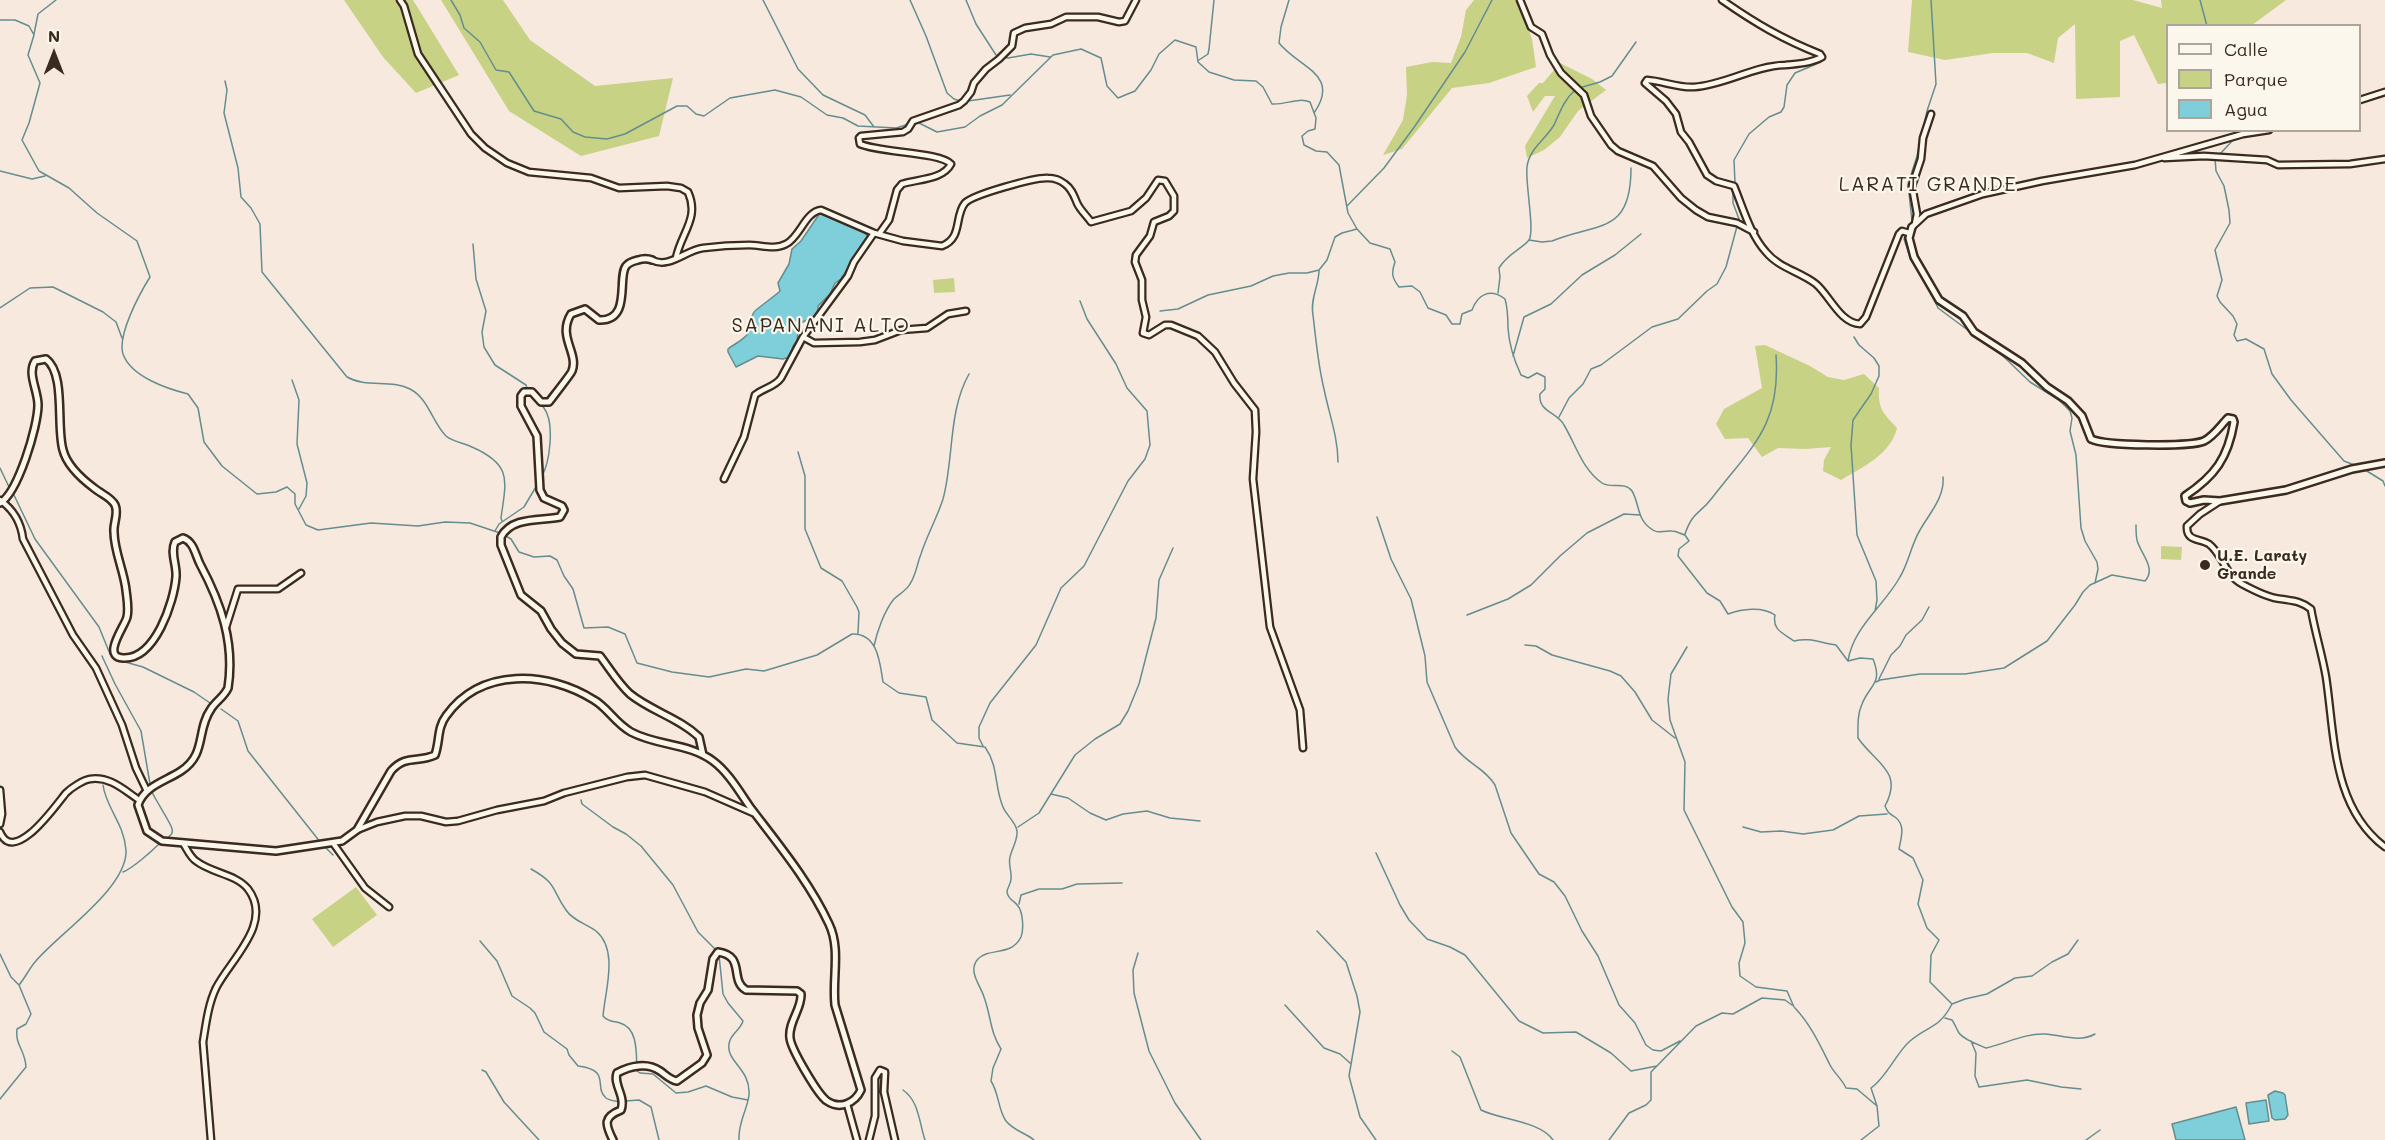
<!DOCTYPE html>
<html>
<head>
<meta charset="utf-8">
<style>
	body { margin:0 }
	#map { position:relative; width:2385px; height:1140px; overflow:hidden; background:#f8e9de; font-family:Mali,sans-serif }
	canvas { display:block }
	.legend { position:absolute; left:2166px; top:24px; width:195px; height:108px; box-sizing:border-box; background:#fbf7ec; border:2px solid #aea59a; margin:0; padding:8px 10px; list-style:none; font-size:18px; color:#3b2a1e }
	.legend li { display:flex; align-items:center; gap:12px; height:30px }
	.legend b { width:30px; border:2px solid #aea59a }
	.north { position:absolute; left:24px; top:24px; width:60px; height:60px; -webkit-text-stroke:4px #fbf7ec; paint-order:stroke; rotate:0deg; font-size:16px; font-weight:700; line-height:24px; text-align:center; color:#3b2a1e }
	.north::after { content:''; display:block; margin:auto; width:21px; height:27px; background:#3b2a1e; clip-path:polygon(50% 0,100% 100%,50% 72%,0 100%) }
</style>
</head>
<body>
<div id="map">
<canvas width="2385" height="1140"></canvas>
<ul class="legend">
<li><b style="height:8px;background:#fbf7ec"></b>Calle</li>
<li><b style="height:16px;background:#c7d285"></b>Parque</li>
<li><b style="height:16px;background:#7fcfdb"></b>Agua</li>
</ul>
<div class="north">N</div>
</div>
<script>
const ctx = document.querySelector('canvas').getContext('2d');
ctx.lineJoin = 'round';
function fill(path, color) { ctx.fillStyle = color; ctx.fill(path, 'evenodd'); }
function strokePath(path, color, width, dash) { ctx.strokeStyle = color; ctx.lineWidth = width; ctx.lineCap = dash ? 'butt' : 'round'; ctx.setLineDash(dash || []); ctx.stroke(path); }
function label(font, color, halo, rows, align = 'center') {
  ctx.font = font + ' Mali,sans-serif'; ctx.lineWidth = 4.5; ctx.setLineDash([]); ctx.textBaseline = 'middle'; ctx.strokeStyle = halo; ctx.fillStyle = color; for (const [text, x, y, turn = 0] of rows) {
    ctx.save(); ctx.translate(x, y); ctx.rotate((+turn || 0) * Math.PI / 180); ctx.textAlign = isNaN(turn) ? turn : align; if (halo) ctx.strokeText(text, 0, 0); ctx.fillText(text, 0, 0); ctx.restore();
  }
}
const green = new Path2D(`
	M344 0H413L459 75 416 93 383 57Z
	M441 0H503L530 40 595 86 673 78 659 136 581 156 509 111Z
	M1474 0H1518L1532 39 1536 67 1489 83 1452 88 1402 149 1383 155 1403 120 1407 95 1406 67 1432 62 1451 63 1461 37 1466 10Z
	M1912 0H2133L2162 8 2161 0H2286L2252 25 2168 26 2167 83 2158 84 2134 35 2120 41V97L2076 99 2075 24 2058 38 2054 63 2027 53H1993L1945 60 1908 52Z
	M1560 63 1592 79 1606 90 1578 111 1560 137 1544 150 1527 158 1525 146 1555 96H1545L1533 112 1527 96 1539 83H1543Z
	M954 278 955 292 934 293 933 280Z
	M1765 345 1810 366 1828 377 1844 380 1864 374 1879 388C1878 409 1883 413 1897 428 1891 454 1863 467 1841 480L1823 471 1824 460 1831 447 1806 449 1778 448 1762 457 1748 438 1725 439 1716 424 1724 409 1762 388 1755 346Z
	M2161 546 2182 547 2181 560 2161 559Z
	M356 887 377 915 333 947 312 919Z`);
const water = new Path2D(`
	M820 213H824L859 229 868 236 841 279 835 283 830 294 818 306V314L799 324 797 341 793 346 790 357 783 359 758 356 736 367 728 352V349C734 344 748 338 750 330 751 323 750 319 754 312 755 310 775 296 780 291L778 283 789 264 792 249 801 241Z
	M2275 1091 2283 1093 2285 1095 2288 1115 2285 1119 2275 1120 2272 1118 2268 1095Z
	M2266 1100 2269 1121 2249 1124 2246 1103Z
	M2236 1107 2245 1140H2176L2172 1124Z`);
const stream = new Path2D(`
	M451 0 460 15 464 28 480 42 496 70 509 72 534 111 561 119 573 132 585 137 607 139 625 134 677 106H687L696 114 704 116 730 98 775 90 801 97 827 115 843 118 858 126 896 128 909 124
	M763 0 798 69 823 95 865 115 874 127
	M910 0 926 36 947 93 954 99 960 101
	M966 0 976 24 996 55 1008 58 1031 54 1050 57
	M1289 0 1281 27 1279 43C1299 68 1341 74 1314 113
	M2200 0 2207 26
	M0 20H15L29 26 34 35 28 55 40 83 29 123 22 140 39 171 69 188 97 213 137 241 150 277C140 293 117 335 123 354 131 377 168 389 188 394L198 408 204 442 222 466 257 494 276 492 287 487 295 494V504L306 525 318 530 371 523 418 526 445 522 470 523 500 533
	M34 34 38 14 56 0
	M1199 60 1208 54 1209 49 1214 0
	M225 81 227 90 224 113 238 168 241 197 251 208 260 224 262 272 347 377C366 388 391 379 410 389 429 399 432 422 446 436 453 442 464 443 472 447 513 465 506 481 501 518L502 521
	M1579 88 1600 82 1612 76 1636 42
	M968 101 1010 95
	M914 124 919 123 937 132 965 127 980 116 1002 105 1053 55 1081 49 1101 58 1107 86 1118 98 1135 91 1151 70 1159 54 1175 40 1196 47 1198 62 1209 72 1234 80 1256 81 1263 87 1272 104C1286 105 1298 97 1310 102L1316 118 1315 129 1308 131 1302 136 1304 145 1316 151 1327 152 1339 165 1348 213 1357 229 1370 243 1390 249 1395 262C1391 273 1392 278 1399 287L1412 286 1420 292 1428 308 1446 315 1452 324H1460L1462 314 1472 310C1478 294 1490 288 1505 299 1508 309 1508 317 1508 328 1509 345 1514 360 1521 375L1528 378 1537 373 1545 377V389L1540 394C1538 412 1557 412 1564 425 1576 445 1582 469 1602 483 1611 489 1625 481 1632 491 1639 502 1637 519 1650 528 1658 535 1662 530 1672 531 1676 531 1681 534 1685 535L1689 541 1679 549 1678 556 1707 593 1720 601 1728 614C1742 609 1762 606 1775 615 1772 630 1783 633 1794 641 1810 637 1820 643 1836 645L1848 661 1860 658 1873 659C1883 684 1870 684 1862 704 1857 715 1858 727 1858 738 1875 763 1904 771 1885 806 1888 813 1889 813 1895 817 1906 825 1901 838 1899 849L1913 858 1923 880 1918 904 1927 928 1939 940 1931 955 1930 982 1952 1004C1939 1029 1929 1025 1910 1041 1896 1053 1887 1077 1871 1088L1877 1106 1879 1126 1861 1140
	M2219 155 2234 139
	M2215 158 2216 171 2224 186 2229 210 2230 223 2215 250 2222 280 2217 296 2220 302 2233 316 2237 324 2234 335 2237 341 2246 339 2264 349 2272 374 2291 400 2344 461 2357 466
	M0 171 32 179 45 176
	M1735 183 1734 160 1749 134 1769 117 1781 112 1784 107 1787 85 1795 73 1821 62
	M1347 206 1384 168 1415 126 1465 52 1492 0
	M1529 240 1542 242 1552 241C1598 222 1631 235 1631 168
	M473 244 476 279 486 311 482 332 484 347 495 365 526 385 528 391
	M1319 270C1319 286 1310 298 1313 315 1316 340 1318 365 1324 389 1329 414 1338 437 1338 462
	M1924 279 1911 260 1904 239 1912 221 1908 184 1917 156 1927 111 1936 84 1931 0
	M1929 288 1938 308 2004 357 2030 382 2059 400 2070 411 2072 418 2070 431 2076 455 2081 528 2085 541 2097 562 2098 569 2095 583
	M1498 293 1500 277 1499 268C1508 253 1522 249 1529 240 1535 230 1525 183 1527 167 1529 149 1545 140 1554 125 1560 112 1564 100 1575 90
	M0 308 30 288 53 287 103 312 116 322 122 338
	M1160 311 1178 309 1208 295 1251 286 1273 276 1289 273H1307L1319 270 1327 260 1335 237 1342 233 1357 229
	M1854 337 1859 345 1874 358 1879 366V376L1871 394 1853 420 1851 445 1857 535 1876 581 1877 600 1875 611
	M1513 356 1524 317 1551 304 1582 275 1615 255 1641 234
	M292 380 299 400 297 444 307 483 306 496 299 509
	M530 395C534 400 540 403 544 408 555 423 550 463 541 478
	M1559 417 1569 398 1583 384 1591 369 1601 365 1652 327 1678 319 1707 291 1717 284 1726 267 1739 219 1733 203V188
	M798 452 805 476V529L821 568 842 581 857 607 859 612 858 633
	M0 468 9 487
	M2362 468 2383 481 2385 486
	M13 493 35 539 99 627 110 654 118 660 143 667 194 692 210 703
	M1377 517 1391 559 1411 599 1425 656 1427 682 1455 747C1466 763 1485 768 1495 785L1511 833 1539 874 1554 882 1565 896 1582 931 1598 956 1619 1005 1635 1023 1646 1045 1653 1050 1661 1051 1680 1041
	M495 531 499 524 524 507 537 485
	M1685 534C1693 511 1699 515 1712 498 1752 446 1781 426 1776 355
	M504 535 511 539 519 552 534 557 550 556 557 560 564 576 573 589 584 628 608 627 625 634 637 663 672 672 709 677 746 669 764 671 817 655 852 634C878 633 880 663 883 682L899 693 926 697 932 720 957 743 985 747C999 767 994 786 1003 807 1006 815 1016 822 1017 831 1018 840 1012 848 1010 857 1008 865 1012 871 1011 879 1011 884 1007 888 1007 892 1008 900 1015 901 1018 906 1023 912 1024 930 1021 937 1011 957 990 947 978 959 967 971 981 986 984 997 991 1016 990 1032 1001 1049L993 1068 991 1081C999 1093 998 1110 1006 1121 1014 1131 1026 1133 1034 1140
	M1467 615 1508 599 1531 585 1560 556 1587 533 1624 514 1640 515
	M1525 645 1536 646 1552 655 1610 671 1621 676 1635 692 1652 720 1675 738
	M874 646C877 632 884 611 894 599 899 594 906 591 910 584 916 575 917 564 921 554 927 535 937 518 943 499 954 459 948 411 969 374
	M1687 647 1671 674 1668 699 1670 720 1685 762 1684 810 1732 907 1743 922 1745 943 1739 963 1740 976 1756 987 1787 991 1794 1007
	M102 656 115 684 141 731 150 784
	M1848 661C1853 627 1884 606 1900 577 1909 562 1911 545 1920 530 1929 514 1945 497 1943 477
	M1879 679 1891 655 1900 646 1906 635 1922 620 1929 607
	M1876 682 1880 680 1920 674H1965L2004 668 2047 641 2075 605 2083 592 2090 585 2112 575 2145 581C2157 568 2140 553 2137 540 2136 535 2136 530 2136 525
	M221 709 238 721 248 751 321 843
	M983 746 979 738V727L990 703 1036 645 1061 588 1084 566 1128 481 1145 459 1150 445 1147 411 1127 388 1116 364 1087 319 1080 301
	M152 792C156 801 172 825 172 829 173 834 171 834 168 838
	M1051 794 1068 798 1090 813 1106 820 1123 814 1147 811 1170 818 1200 821
	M581 800 582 804 613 827 626 834 641 846 673 885 698 932 717 951
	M1018 827 1039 813 1075 755 1095 739 1120 724 1128 711 1139 684 1156 618 1159 580 1173 548
	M1743 827 1761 832 1781 831 1803 834 1833 830 1859 816 1887 814
	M325 847 333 855
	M1376 853 1400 905 1409 920 1427 939 1450 947 1465 955 1519 1021 1543 1033 1576 1032 1611 1053 1631 1071 1657 1066
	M531 869C558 884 551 889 566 910 573 921 587 924 596 931 619 950 605 991 603 1016 608 1022 613 1021 620 1023 639 1028 636 1056 637 1071L640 1073 653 1074 676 1093 688 1092 706 1086 732 1097 748 1100
	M123 872C133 868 152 851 160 843
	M1019 904 1021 895 1039 889H1062L1077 884 1122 883
	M1317 931 1346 962 1357 996 1360 1012 1349 1076 1360 1117 1376 1140
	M480 941 497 961 512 996 530 1008 535 1013 544 1032 567 1049 569 1055 578 1066C612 1070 593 1087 606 1098 610 1101 616 1101 620 1102
	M1138 953 1133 970 1134 993 1149 1051 1175 1103 1201 1140
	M0 954 11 977 19 985 31 1014 26 1024 17 1029C15 1046 25 1049 26 1067L0 1099
	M719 955 723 994 728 1003 743 1021C740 1031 730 1034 729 1044 726 1062 751 1069 749 1095 747 1111 738 1122 739 1140
	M19 985C25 978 29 969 35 962 58 934 128 888 126 850 124 823 106 808 103 785
	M1952 1004 1965 999 1987 994 2015 978 2032 976 2052 962 2068 954 2078 940
	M1285 1005 1324 1048 1340 1054 1350 1063
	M1795 1008C1811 1025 1820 1045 1830 1065 1834 1073 1842 1079 1846 1088L1857 1089 1877 1106
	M1945 1018 1952 1020C1955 1024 1956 1028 1959 1033 1964 1040 1979 1045 1986 1048 2005 1044 2025 1033 2045 1034 2062 1035 2079 1043 2095 1034
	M1971 1041 1976 1053 1975 1076 1979 1087 2027 1080 2061 1087 2081 1089
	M1452 1051 1460 1057 1481 1110C1501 1120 1540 1121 1553 1140
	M482 1070 486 1072 504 1102 539 1140
	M903 1090C919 1101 919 1122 925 1140
	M625 1101 639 1100 651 1107 659 1140
	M1609 1140 1629 1113 1646 1105 1651 1100V1072L1696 1026 1722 1013 1733 1014 1762 998 1785 1000 1792 1005
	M2086 1140 2100 1130`);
const minor = new Path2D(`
	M400 0 404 6 418 54 471 134 485 148 507 163 529 172 591 178 619 188 667 186 681 188 688 192C700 218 681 233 676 258
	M1520 0 1531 27 1542 34 1550 55 1561 73 1584 95 1591 116 1611 145 1618 151 1653 166 1681 198 1696 210 1708 217 1737 223 1754 232
	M1722 0C1755 23 1782 39 1820 54L1822 57C1811 63 1798 64 1785 65 1753 66 1725 85 1694 87 1678 88 1663 81 1647 80L1645 83 1666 101 1676 114 1681 132 1689 142 1707 175 1716 181 1734 186C1743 208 1750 234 1766 252 1779 268 1801 272 1816 284 1830 296 1840 323 1860 324L1866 317 1899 234 1902 231 1909 233
	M2360 100 2385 92
	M2164 158 2204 156 2267 160 2278 165 2350 164 2385 159
	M1915 224 1917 214 1912 186 1921 159 1923 138 1931 114
	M1912 227 1926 214 1983 194 2042 181 2135 165 2243 134 2269 130
	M879 234 889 220 897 190 902 184C917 179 943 180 951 164 940 152 881 153 860 144L859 138 861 136 903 132 908 129 913 121 959 105 964 101 971 92 974 83 986 69 999 59 1012 46 1014 33 1025 28 1051 24 1066 17H1098L1119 22 1125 21 1136 0
	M652 260C669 269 686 250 703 248 718 246 734 245 749 245 761 245 775 250 786 244 800 237 805 212 821 210L874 233 903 241 942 246C963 238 954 216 965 203 972 195 1035 177 1048 178 1054 178 1060 180 1065 184 1072 189 1074 196 1077 203 1080 210 1087 216 1091 222L1131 211 1146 198 1158 180 1165 181 1174 196V211L1169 216 1154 222 1150 236 1136 255 1135 262 1142 280V300L1146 317 1143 333 1149 335 1165 325H1171L1198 336 1215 352 1234 383 1255 410 1256 432 1253 479 1270 627 1300 710 1303 748
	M803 337 814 343 860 342 875 340 901 330 927 328 948 314 966 311
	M724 479 744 437 755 395C763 388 775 387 781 378L803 337 848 276 854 262 874 233
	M0 500C14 510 21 522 23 539L73 635 96 668 122 725 136 768 147 791
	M2220 501 2200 514 2187 526C2186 542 2200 538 2209 544 2223 555 2225 575 2242 584 2253 590 2268 598 2281 599 2293 601 2301 601 2311 609 2315 632 2322 654 2326 677 2335 737 2332 807 2385 847
	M226 627 238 589H278L301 573
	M0 790 2 814 0 824
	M357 830 377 822 405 816H421L446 822 458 821 497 810 544 801 564 793 627 777 645 775 705 792 753 813
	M0 832C14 866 56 805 66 793 71 788 83 780 90 779 110 776 124 790 139 800
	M183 843C187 849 190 857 196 861 211 873 236 874 248 889 274 923 230 960 216 988 208 1005 206 1024 203 1042L211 1140
	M333 843 365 888 389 907
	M847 1104 857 1140
	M869 1140 875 1116V1078L880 1070 885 1072 884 1092 895 1140`);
const tertiary = new Path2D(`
	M1912 227 1909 238 1914 257 1939 300 1963 316 1974 332 2022 363 2047 387 2068 401 2082 416 2091 439C2105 446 2189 447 2204 441 2214 436 2221 425 2228 418L2233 419 2234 422C2228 458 2215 476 2185 496L2186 501 2190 503 2204 500 2220 501 2286 490 2352 469 2385 463
	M652 260C647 258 644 258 638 260 634 261 629 262 626 266 617 278 632 321 599 320L585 309 571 314C557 337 579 353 572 371 571 374 552 398 549 402H541L532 392H524L521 396V406L537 436 540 490 544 498 562 506 564 510 560 517C541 521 512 516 501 537V545L521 595 541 611 551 629 562 643 576 654 600 656C610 669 618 683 630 694 651 711 679 718 699 737L703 755
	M0 503C18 493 38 426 38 405 38 390 27 374 35 361L46 359C66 374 56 426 63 450 67 466 82 479 94 488 101 494 111 497 115 505 119 514 113 523 114 532 114 551 124 571 126 590 127 599 129 608 127 617 125 626 101 657 123 658 155 660 174 602 176 577 177 565 170 553 175 542L183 538C194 542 195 554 200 564 221 603 235 643 228 688 224 697 216 701 211 709 196 730 207 754 181 771 166 781 144 786 138 805L147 831 162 841 276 851 342 841 357 830 391 771C406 754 418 763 435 755 440 741 437 728 446 716 481 667 548 671 594 700 607 707 615 723 631 732 657 746 689 743 713 761 728 772 739 791 750 807 778 844 809 881 829 924 841 949 832 978 835 1005L861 1090C855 1103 840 1110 827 1101 818 1095 791 1049 790 1038 788 1022 802 1009 801 994L797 991 746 990C729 980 746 956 718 952L713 959 708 990 700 1003 697 1015 698 1028 707 1055 702 1063 677 1081C670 1080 666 1075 660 1071 647 1062 630 1066 617 1073 613 1085 626 1096 621 1110 603 1117 605 1124 613 1140`);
const markers = [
	[2205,565,6,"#3b2a1e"]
];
const poiNames = [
	["U.E. Laraty",2217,556],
	["Grande",2217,574]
];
const quarterNames = [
	["LARATI GRANDE",1928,185],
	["SAPANANI ALTO",821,326]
];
fill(green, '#c7d285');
fill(water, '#7fcfdb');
strokePath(water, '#648d8f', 1.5);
strokePath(stream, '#648d8f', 1.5);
strokePath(minor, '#3b2a1e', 9);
strokePath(tertiary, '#3b2a1e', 10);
strokePath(minor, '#fbf7ec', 4.5);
strokePath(tertiary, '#fbf7ec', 5);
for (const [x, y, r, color] of markers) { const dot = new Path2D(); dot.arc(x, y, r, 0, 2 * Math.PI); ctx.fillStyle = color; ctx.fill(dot); strokePath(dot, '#fbf7ec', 2); }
label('bold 16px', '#3b2a1e', '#fbf7ec', poiNames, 'left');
ctx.letterSpacing = '1.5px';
label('20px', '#3b2a1e', '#fbf7ec', quarterNames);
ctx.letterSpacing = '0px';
</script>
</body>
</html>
